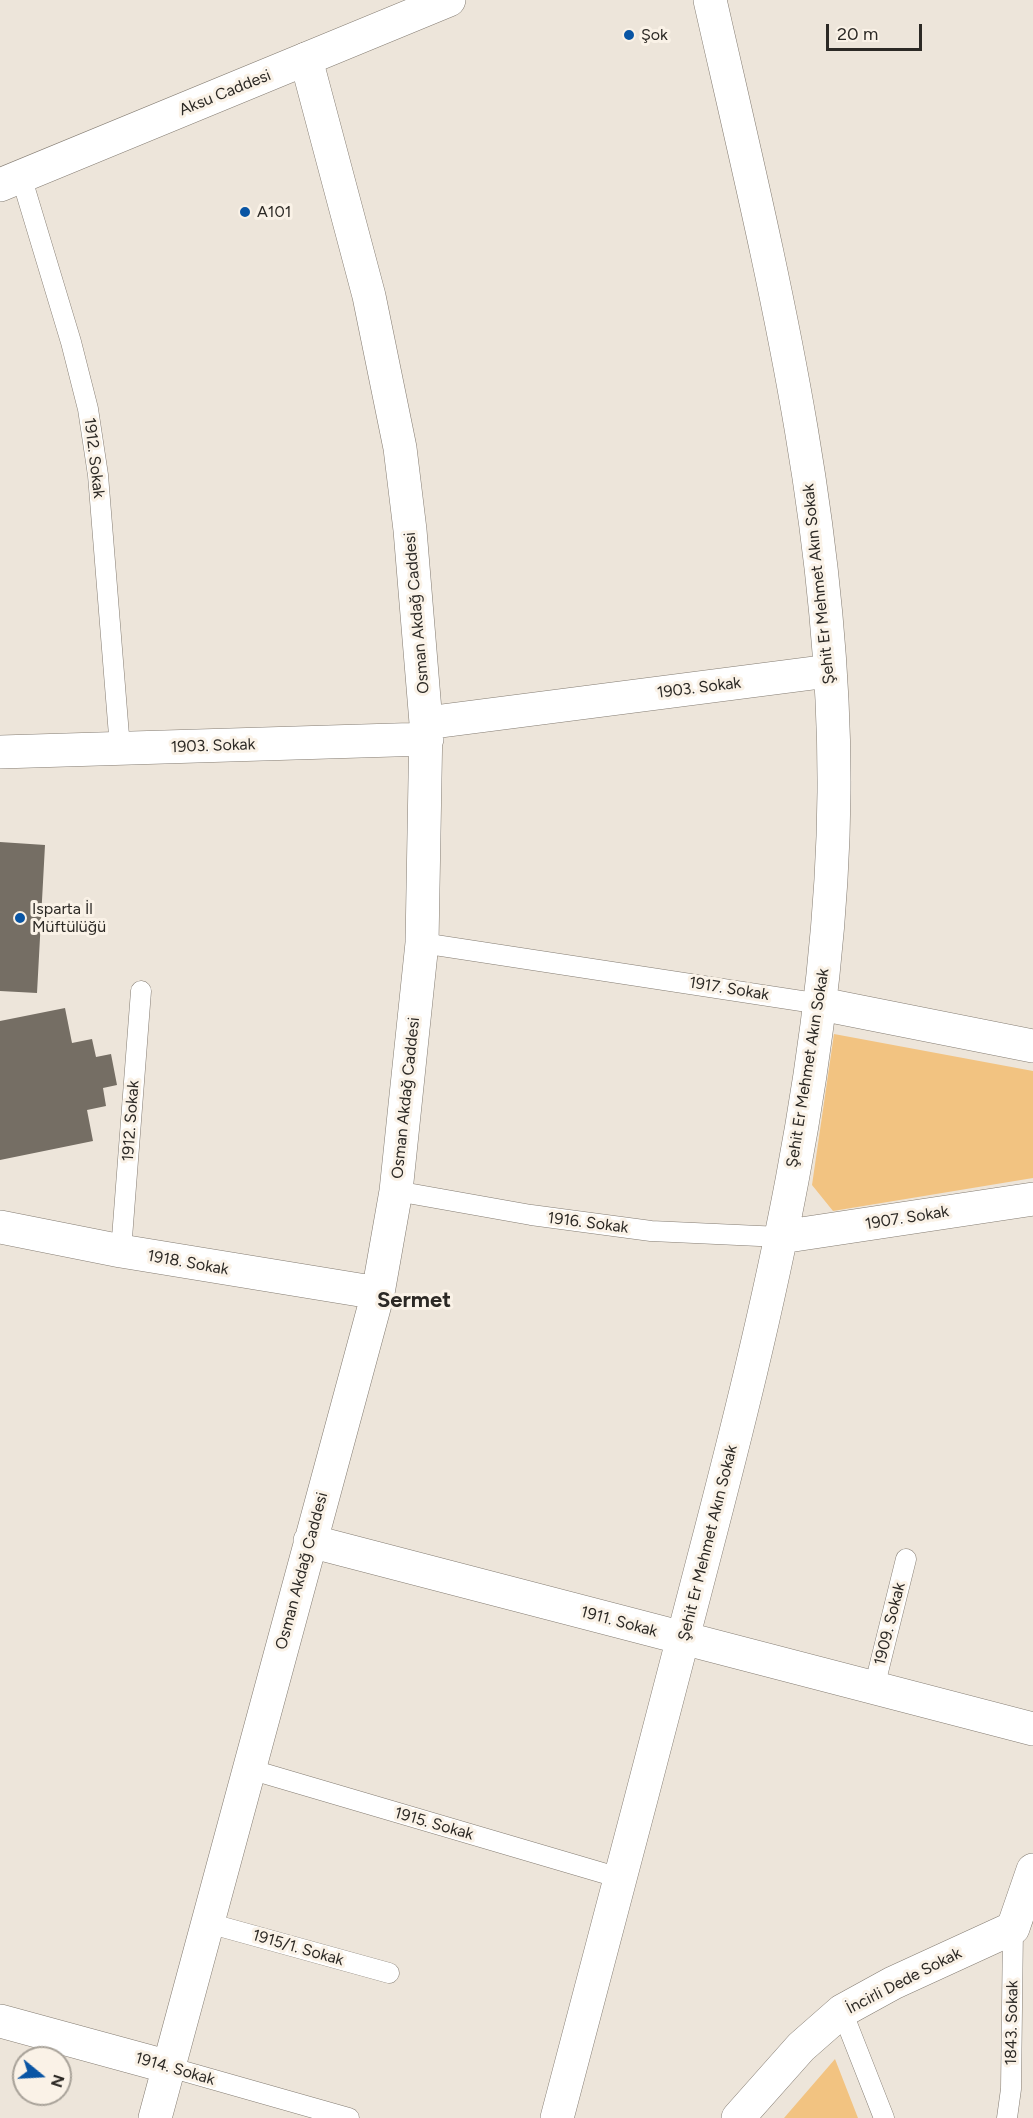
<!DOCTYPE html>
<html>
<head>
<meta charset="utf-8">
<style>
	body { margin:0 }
	#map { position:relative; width:1033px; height:2118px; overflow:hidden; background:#ede5da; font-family:Figtree,sans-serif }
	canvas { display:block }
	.north { position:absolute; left:12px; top:2046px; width:60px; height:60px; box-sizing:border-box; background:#faf2e7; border:2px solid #a8a299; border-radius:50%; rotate:108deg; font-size:16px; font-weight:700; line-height:24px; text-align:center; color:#2c2925 }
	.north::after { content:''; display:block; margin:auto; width:21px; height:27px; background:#0955a4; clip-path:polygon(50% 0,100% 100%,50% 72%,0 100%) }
	.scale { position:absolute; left:826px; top:24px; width:96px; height:27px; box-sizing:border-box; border:3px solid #2c2925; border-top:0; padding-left:8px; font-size:18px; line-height:21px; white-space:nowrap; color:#2c2925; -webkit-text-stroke:4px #faf2e7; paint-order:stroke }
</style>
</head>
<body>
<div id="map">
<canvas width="1033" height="2118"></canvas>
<div class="north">N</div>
<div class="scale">20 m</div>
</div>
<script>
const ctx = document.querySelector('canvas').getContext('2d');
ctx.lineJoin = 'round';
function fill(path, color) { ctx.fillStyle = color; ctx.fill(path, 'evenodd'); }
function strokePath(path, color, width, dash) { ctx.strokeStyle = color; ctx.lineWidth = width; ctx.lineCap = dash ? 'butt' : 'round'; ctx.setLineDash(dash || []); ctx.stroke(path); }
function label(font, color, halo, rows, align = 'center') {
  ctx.font = font + ' Figtree,sans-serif'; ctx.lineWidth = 6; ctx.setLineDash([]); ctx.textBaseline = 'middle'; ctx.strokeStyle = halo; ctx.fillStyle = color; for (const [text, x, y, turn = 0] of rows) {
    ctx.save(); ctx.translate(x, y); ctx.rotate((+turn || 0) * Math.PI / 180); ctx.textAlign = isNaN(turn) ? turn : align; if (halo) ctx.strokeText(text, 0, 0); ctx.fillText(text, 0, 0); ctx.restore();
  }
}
const green = new Path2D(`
	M834 1034 1033 1071V1178L833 1211 812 1185Z
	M835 2059 858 2118H784Z`);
const building = new Path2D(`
	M0 842 45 845 37 993 0 991Z
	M65 1008 72 1043 92 1039 96 1057 111 1054 117 1085 103 1088 106 1106 87 1110 93 1141 0 1160V1021Z`);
const lane = new Path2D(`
	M21 176 71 342 88 409 98 475 120 748
	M422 943 821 1004
	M396 1191 531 1215 651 1231 781 1237
	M121 1251 141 991
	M874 1688 906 1559
	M249 1769 620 1878
	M208 1923 389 1973
	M842 2011 884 2118
	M169 2067 349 2118
	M1007 2118 1011 2089 1013 1928`);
const street = new Path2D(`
	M426 723 829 671
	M0 752 427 739
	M821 1004 1033 1046
	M0 1227 121 1251 378 1293
	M781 1237 1033 1199
	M310 1541 1033 1729
	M0 2021 169 2067
	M155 2118 378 1293 396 1191 422 943 426 723 410 530 400 448 369 296 306 59
	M557 2118C606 1932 655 1747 703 1561 768 1312 832 1050 834 792 836 524 769 260 710 0
	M738 2118 801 2047 842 2011 893 1983 1013 1928 1033 1870`);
const primary = new Path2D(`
	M0 185 449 0`);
const markers = [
	[629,35,6,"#0955a4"],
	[245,212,6,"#0955a4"],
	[20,918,6,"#0955a4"]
];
const poiNames = [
	["Şok",641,35],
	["A101",257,212],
	["Isparta İl",32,909],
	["Müftülüğü",32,927]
];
const streetNames = [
	["Aksu Caddesi",225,93,-22],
	["1912. Sokak",94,458,83],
	["Şehit Er Mehmet Akın Sokak",819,584,-96],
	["Osman Akdağ Caddesi",417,613,-95],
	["1903. Sokak",699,688,-7],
	["1903. Sokak",213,746,-2],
	["1917. Sokak",729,989,9],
	["Şehit Er Mehmet Akın Sokak",808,1068,-81],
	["Osman Akdağ Caddesi",406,1098,-84],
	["1912. Sokak",131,1121,-86],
	["1907. Sokak",907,1218,-9],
	["1916. Sokak",588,1223,7],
	["1918. Sokak",188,1263,10],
	["Şehit Er Mehmet Akın Sokak",708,1543,-76],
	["Osman Akdağ Caddesi",302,1571,-75],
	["1911. Sokak",619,1622,15],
	["1909. Sokak",890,1624,-76],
	["1915. Sokak",434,1824,16],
	["1915/1. Sokak",298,1948,16],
	["İncirli Dede Sokak",904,1981,-27],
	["1843. Sokak",1012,2023,-89],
	["1914. Sokak",175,2069,16]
];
const districtNames = [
	["Sermet",414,1301]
];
fill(green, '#f2c381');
fill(building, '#756e64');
strokePath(lane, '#847c72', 21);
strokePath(street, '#847c72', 34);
strokePath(primary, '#847c72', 34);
strokePath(lane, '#fff', 20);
strokePath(street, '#fff', 33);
strokePath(primary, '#fff', 33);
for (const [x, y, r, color] of markers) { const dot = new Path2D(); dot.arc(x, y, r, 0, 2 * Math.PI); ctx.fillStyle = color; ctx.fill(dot); strokePath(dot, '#faf2e7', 2); }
label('16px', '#2c2925', '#faf2e7', poiNames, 'left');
label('16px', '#2c2925', '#faf2e7', streetNames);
label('bold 22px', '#2c2925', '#faf2e7', districtNames);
</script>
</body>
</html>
